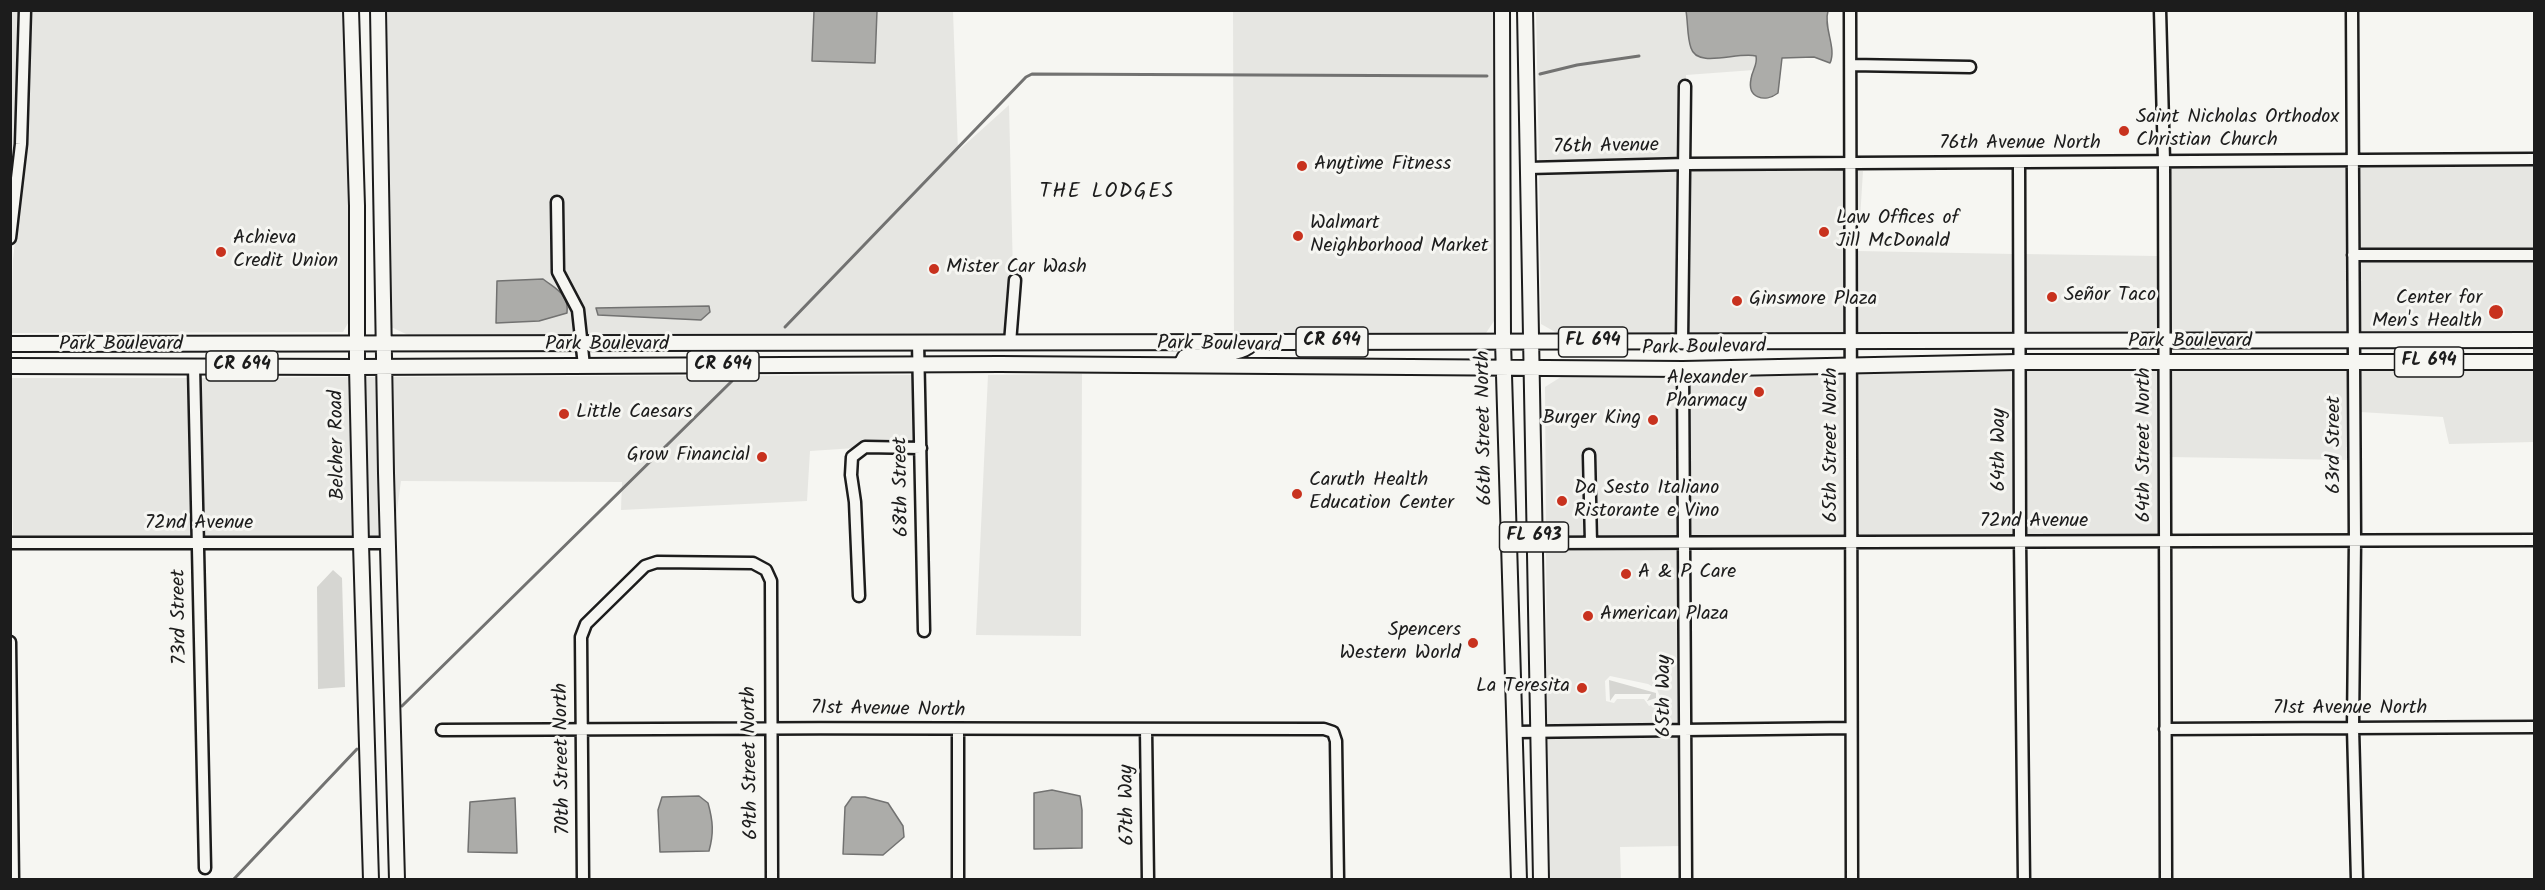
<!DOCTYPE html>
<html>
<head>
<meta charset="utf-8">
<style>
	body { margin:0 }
	#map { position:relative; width:2545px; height:890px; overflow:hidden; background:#f6f6f2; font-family:Kalam,sans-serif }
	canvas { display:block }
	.frame { position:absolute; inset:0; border:12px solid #1c1c1c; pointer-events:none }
</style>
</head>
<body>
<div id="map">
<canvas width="2545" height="890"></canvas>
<div class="frame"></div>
</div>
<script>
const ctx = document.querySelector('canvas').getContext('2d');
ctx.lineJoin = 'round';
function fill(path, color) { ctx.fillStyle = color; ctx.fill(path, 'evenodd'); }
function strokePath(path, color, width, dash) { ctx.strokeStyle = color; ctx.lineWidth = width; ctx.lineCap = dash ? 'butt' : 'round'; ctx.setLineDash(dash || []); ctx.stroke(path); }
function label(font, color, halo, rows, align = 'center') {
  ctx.font = font + ' Kalam,sans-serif'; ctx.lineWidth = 6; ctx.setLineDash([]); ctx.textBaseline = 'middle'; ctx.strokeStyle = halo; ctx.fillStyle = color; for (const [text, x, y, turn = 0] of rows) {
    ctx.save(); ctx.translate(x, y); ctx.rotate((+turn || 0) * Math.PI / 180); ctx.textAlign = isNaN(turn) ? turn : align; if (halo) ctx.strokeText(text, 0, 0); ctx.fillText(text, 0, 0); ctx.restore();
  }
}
const built = new Path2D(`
	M20 10 17 143 11 199 10 11Z
	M29 11H346L352 206V316L343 332 11 333 13 259 26 144Z
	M386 11H814L812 61 874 63 877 11H953L958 151 1009 105 1013 274 1010 275 1006 336 586 335 583 310 563 271 562 196 552 197 554 251 566 297 543 279 497 281 521 322 539 321 567 313 568 302 574 312 576 335H408L389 326ZM708 306 710 312 701 320 598 315 597 308Z
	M1233 11H1496L1498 315 1484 336 1234 337Z
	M1536 11H1686L1691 49 1713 59 1732 55H1751L1756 56 1757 62 1754 70 1686 75V80L1681 81V159L1539 162Z
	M2534 165V249L2358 250 2357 167Z
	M2169 166 2348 167 2349 332H2169Z
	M1824 169 1845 170 1846 333H1687L1690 170Z
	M1680 170 1677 333H1557L1541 324 1539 173Z
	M1855 170 1863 171 1858 251 2014 254 2013 332 1855 333Z
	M2159 215V332H2023V254L2157 256Z
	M2358 260H2534V332H2358Z
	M2534 367V442L2449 444 2443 417 2360 412 2359 460V368Z
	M2349 368 2350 460 2169 457V369Z
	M2159 369V535L2024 536 2023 370Z
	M2014 370 2015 536H1856L1855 372Z
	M1846 372V536L1689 537 1688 375Z
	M1082 374 1081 636 976 635 988 375Z
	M914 375 916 442H865L855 448 810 451 807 501 621 510 622 482 401 481 393 539 389 377Z
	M1564 375H1678L1680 537H1595L1593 450H1584L1586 537H1546L1545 387Z
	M352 377 356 539 202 538 199 378Z
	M362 377H379L382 538H365Z
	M11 378H189L193 538 13 537Z
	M1546 548H1680L1679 725 1547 727ZM1610 676 1648 684 1657 689 1660 697 1658 702 1649 706 1644 699H1617L1614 703 1606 701 1605 681Z
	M1679 736 1680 846 1620 847 1621 879H1547V737Z`);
const green = new Path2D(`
	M333 570 342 578 345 687 318 689 317 587Z
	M1609 680 1656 693V698L1647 701 1651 694H1615L1610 701Z`);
const water = new Path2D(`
	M814 11H877L875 63 812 61Z
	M1686 11H1828C1823 27 1837 48 1830 63L1814 57 1782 58 1778 93C1765 103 1747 98 1751 79 1752 70 1758 65 1756 56 1739 51 1697 69 1691 48 1687 37 1688 22 1686 11Z
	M543 279C557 290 569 294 567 313L539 321 496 323 497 281Z
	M709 306 710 312 701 320 598 315 596 308Z
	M1052 790 1080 796 1082 810V848L1034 849V793Z
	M699 796 708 803C713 821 714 833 709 851L660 852 658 810 662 797Z
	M852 797H865L888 803 903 826 904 837 883 855 843 854 845 807Z
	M515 798 517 853 468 852 470 802Z`);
const stream = new Path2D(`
	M1540 74 1577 65 1639 56
	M785 327 1026 77 1032 74 1487 76
	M402 706 732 381
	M233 880 357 749`);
const minor = new Path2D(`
	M1850 10 1852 880
	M2160 10 2164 161 2166 880
	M2352 10 2355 540 2353 728 2357 880
	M1851 65 1970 67
	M2019 164 2020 541 2024 880
	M1528 168 1686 164 2534 159
	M557 202 558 272 578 310 584 366
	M10 238 21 144 25 10
	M2353 255H2534
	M918 342 924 631
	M1682 342 1685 86
	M1010 343 1015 280
	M194 366 205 868
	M1683 369 1686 880
	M1589 455 1591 543
	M10 543H387
	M1534 543 2534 540
	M859 596 855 502 851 475 852 457 865 447 921 448
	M10 642 13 880
	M1146 729 1148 880
	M2165 729 2534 727
	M442 730C736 727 1030 729 1324 729L1333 732 1336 741 1338 880
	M958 730V880
	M1515 732 1851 728
	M583 880 581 637 586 624 645 566 657 562 753 563 766 570 771 581 772 880`);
const major = new Path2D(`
	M351 10 357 206V367L361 544 371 880
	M378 10 386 473 397 880
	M1502 10 1503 341 1519 880
	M1525 10 1541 880
	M10 344 2534 340
	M1181 365 1185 357C1205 351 1238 358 1251 344
	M10 366 357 367 1000 364 1683 369 2018 362H2534`);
const markers = [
	[2124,131,6,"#c8321e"],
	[1302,166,6,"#c8321e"],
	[1824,232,6,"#c8321e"],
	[1298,236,6,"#c8321e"],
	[221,252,6,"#c8321e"],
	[934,269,6,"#c8321e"],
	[2052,297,6,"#c8321e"],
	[1737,301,6,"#c8321e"],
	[2496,312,8,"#c8321e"],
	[1759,392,6,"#c8321e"],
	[564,414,6,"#c8321e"],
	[1653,420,6,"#c8321e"],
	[762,457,6,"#c8321e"],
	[1297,494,6,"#c8321e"],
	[1562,501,6,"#c8321e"],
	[1626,574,6,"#c8321e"],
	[1588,616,6,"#c8321e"],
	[1473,643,6,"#c8321e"],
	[1582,688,6,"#c8321e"]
];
const shields = [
	[1332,342,72],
	[1593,342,69],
	[2429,362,69],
	[242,366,72],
	[723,366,72],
	[1534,537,69]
];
const shieldNames = [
	["CR 694",1332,342],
	["FL 694",1593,342],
	["FL 694",2429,362],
	["CR 694",242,366],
	["CR 694",723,366],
	["FL 693",1534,537]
];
const poiNames = [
	["Saint Nicholas Orthodox",2136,119],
	["Christian Church",2136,142],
	["Anytime Fitness",1314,166],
	["Law Offices of",1836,220],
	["Jill McDonald",1836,243],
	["Walmart",1310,225],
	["Neighborhood Market",1310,248],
	["Achieva",233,240],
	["Credit Union",233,263],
	["Mister Car Wash",946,269],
	["Señor Taco",2064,297],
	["Center for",2482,300,"right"],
	["Men's Health",2482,323,"right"],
	["Ginsmore Plaza",1749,301],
	["Alexander",1747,380,"right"],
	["Pharmacy",1747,403,"right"],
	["Little Caesars",576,414],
	["Burger King",1641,420,"right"],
	["Grow Financial",750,457,"right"],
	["Caruth Health",1309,482],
	["Education Center",1309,505],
	["Da Sesto Italiano",1574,490],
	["Ristorante e Vino",1574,513],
	["A & P Care",1638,574],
	["American Plaza",1600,616],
	["Spencers",1461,632,"right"],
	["Western World",1461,655,"right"],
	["La Teresita",1570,688,"right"]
];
const streetNames = [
	["76th Avenue North",2020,145],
	["76th Avenue",1606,148,-1],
	["Park Boulevard",2190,343],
	["Park Boulevard",121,346],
	["Park Boulevard",607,346],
	["Park Boulevard",1219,346,1],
	["Park Boulevard",1704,349,-1],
	["66th Street North",1486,428,-91],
	["Belcher Road",339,445,-91],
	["65th Street North",1833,445,-90],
	["64th Street North",2146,445,-90],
	["63rd Street",2336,445,-90],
	["64th Way",2001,450,-90],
	["68th Street",903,487,-91],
	["72nd Avenue",2034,523],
	["72nd Avenue",199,525],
	["73rd Street",181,617,-91],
	["65th Way",1666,696,-90],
	["71st Avenue North",2350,710],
	["71st Avenue North",888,711,1],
	["70th Street North",564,759,-91],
	["69th Street North",752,763,-91],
	["67th Way",1129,805,-91]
];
const neighbourhoodNames = [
	["THE LODGES",1107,193]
];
fill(built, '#e6e6e2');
fill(green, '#d6d6d2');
fill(water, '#acaca9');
strokePath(water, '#727271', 1.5);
strokePath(stream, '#727271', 3);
strokePath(minor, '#1c1c1c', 15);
strokePath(major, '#1c1c1c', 18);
strokePath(minor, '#f6f6f2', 10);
strokePath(major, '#f6f6f2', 14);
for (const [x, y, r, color] of markers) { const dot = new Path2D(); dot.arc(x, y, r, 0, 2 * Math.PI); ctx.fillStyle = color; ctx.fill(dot); strokePath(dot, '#f6f6f2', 2); }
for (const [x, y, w] of shields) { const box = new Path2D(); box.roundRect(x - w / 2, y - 15, w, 30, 4.5); ctx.fillStyle = '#f6f6f2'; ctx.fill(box); strokePath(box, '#1c1c1c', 1.5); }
label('bold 18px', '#1c1c1c', null, shieldNames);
label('20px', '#1c1c1c', '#f6f6f2', poiNames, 'left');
label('20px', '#1c1c1c', '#f6f6f2', streetNames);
ctx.letterSpacing = '1.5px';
label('21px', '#1c1c1c', '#f6f6f2', neighbourhoodNames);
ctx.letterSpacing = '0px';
</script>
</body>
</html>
